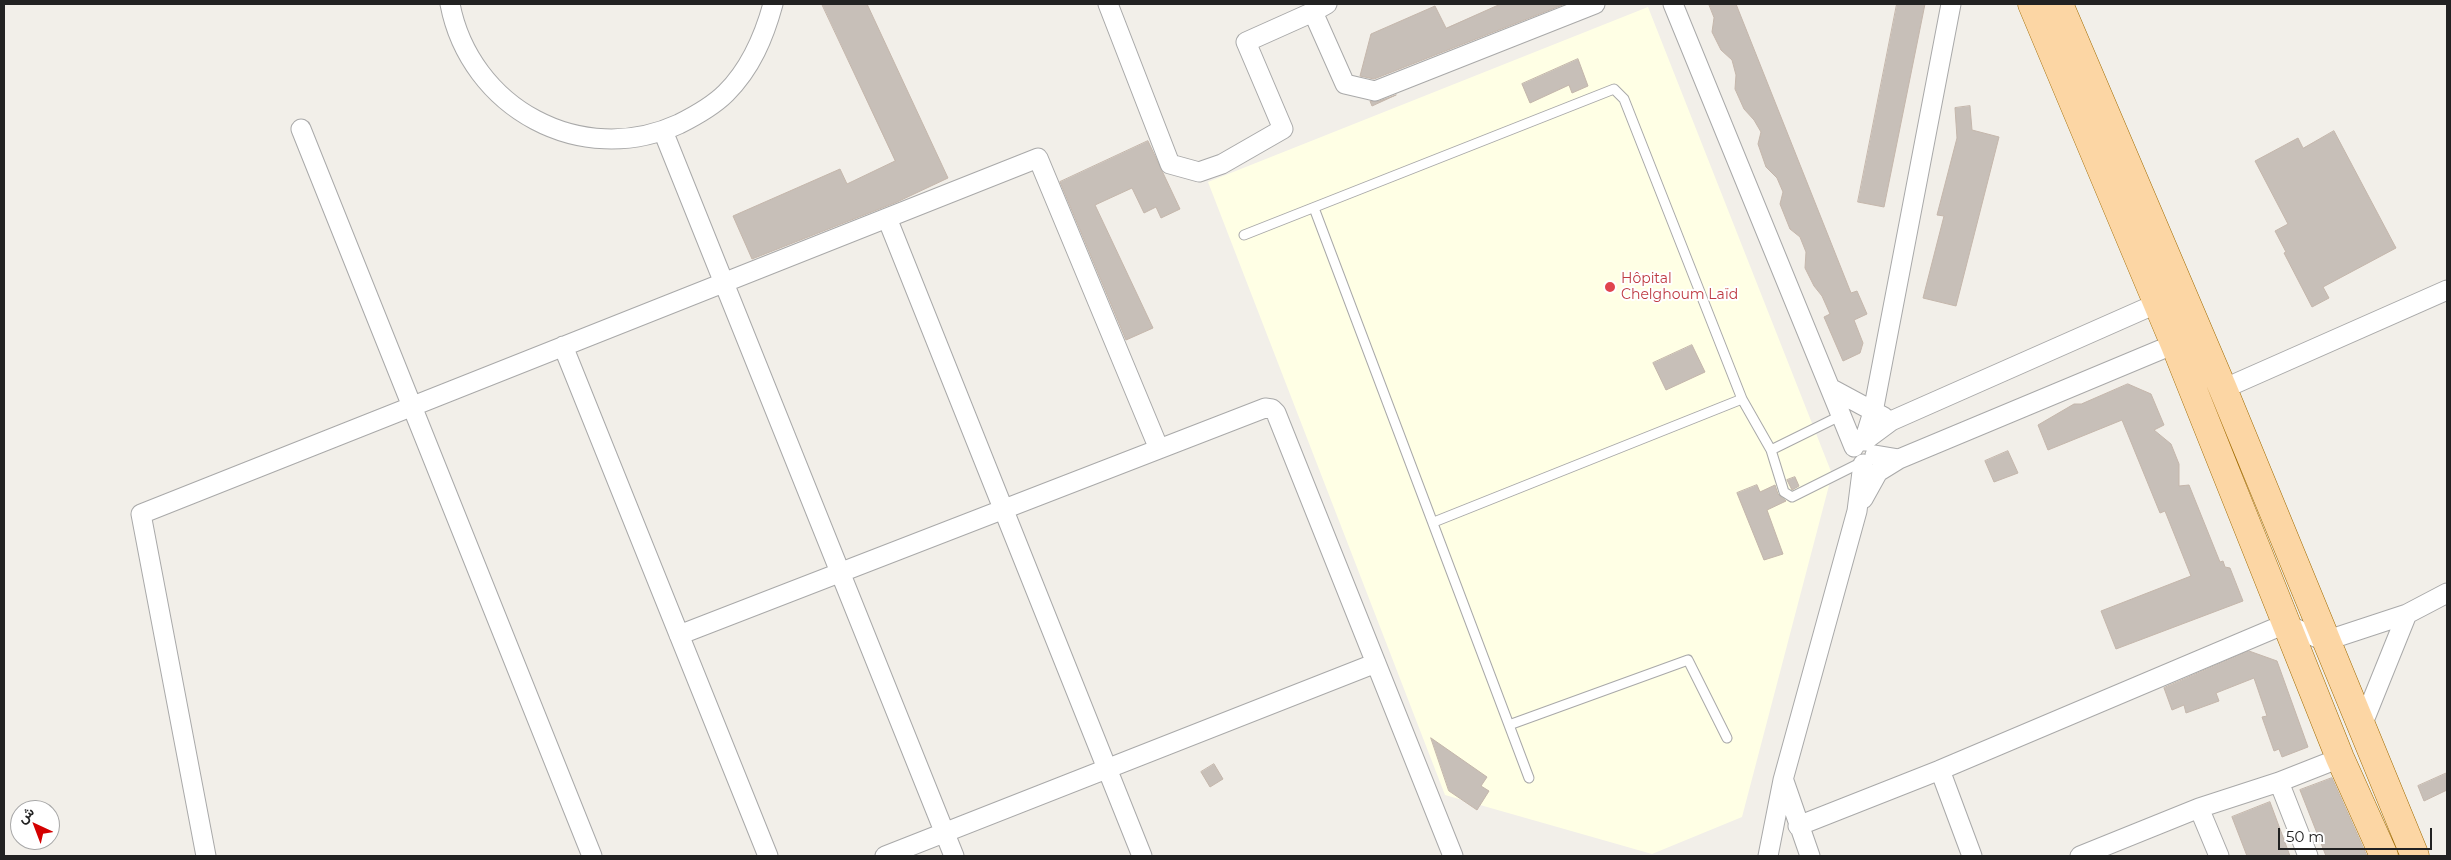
<!DOCTYPE html>
<html>
<head>
<meta charset="utf-8">
<style>
	body { margin:0 }
	#map { position:relative; width:2451px; height:860px; overflow:hidden; background:#f2efe9; font-family:Montserrat,Vazirmatn,sans-serif }
	canvas { display:block }
	.frame { position:absolute; inset:0; border:5px solid #222; pointer-events:none }
	.north { position:absolute; left:10px; top:800px; width:50px; height:50px; box-sizing:border-box; background:#fff; border:1px solid #a7a7a7; border-radius:50%; rotate:317deg; font-size:14px; font-weight:700; line-height:20px; text-align:center; color:#222 }
	.north::after { content:''; display:block; margin:auto; width:18px; height:22px; background:#d40000; clip-path:polygon(50% 0,100% 100%,50% 72%,0 100%) }
	.scale { position:absolute; left:2278px; top:828px; width:154px; height:22px; box-sizing:border-box; border:2px solid #222; border-top:0; padding-left:6px; font-size:15px; line-height:18px; white-space:nowrap; color:#222; -webkit-text-stroke:4px #fff; paint-order:stroke }
</style>
</head>
<body>
<div id="map">
<canvas width="2451" height="860"></canvas>
<div class="frame"></div>
<div class="north">ش</div>
<div class="scale">50 m</div>
</div>
<script>
const ctx = document.querySelector('canvas').getContext('2d');
ctx.lineJoin = 'round';
function fill(path, color) { ctx.fillStyle = color; ctx.fill(path, 'evenodd'); }
function strokePath(path, color, width, dash) { ctx.strokeStyle = color; ctx.lineWidth = width; ctx.lineCap = dash ? 'butt' : 'round'; ctx.setLineDash(dash || []); ctx.stroke(path); }
function label(font, color, halo, rows, align = 'center') {
  ctx.font = font + ' Montserrat,sans-serif'; ctx.lineWidth = 4; ctx.setLineDash([]); ctx.textBaseline = 'middle'; ctx.strokeStyle = halo; ctx.fillStyle = color; for (const [text, x, y, turn = 0] of rows) {
    ctx.save(); ctx.translate(x, y); ctx.rotate((+turn || 0) * Math.PI / 180); ctx.textAlign = isNaN(turn) ? turn : align; if (halo) ctx.strokeText(text, 0, 0); ctx.fillText(text, 0, 0); ctx.restore();
  }
}
const education = new Path2D(`
	M1648 7 1832 474 1742 817 1652 854 1445 795 1208 182Z`);
const building = new Path2D(`
	M822 4H867L948 178 897 202 752 259 733 216 840 169 847 184 895 161Z
	M1501 4H1565L1374 79 1360 76 1371 34 1435 6 1446 28Z
	M1709 4H1736L1851 293 1857 291 1867 314 1854 320 1863 343 1860 353 1843 361 1824 317 1830 314 1822 296 1814 286 1805 268 1806 252 1800 237 1790 229 1780 204 1783 192 1777 178 1766 167 1758 144 1761 132 1754 120 1744 109 1735 89 1736 75 1732 60 1721 50 1712 32 1714 18Z
	M1897 4H1925L1884 207 1858 202Z
	M1578 59 1588 86 1572 93 1569 85 1530 103 1522 84Z
	M1396 95 1372 106 1370 101H1379Z
	M1970 106 1972 130 1999 137 1956 306 1923 298 1944 216 1937 215 1957 138 1955 108Z
	M2334 131 2396 248 2323 287 2329 298 2312 307 2284 253 2286 252 2275 231 2288 224 2255 161 2298 138 2303 148Z
	M1148 141 1180 209 1161 218 1156 207 1144 213 1132 188 1095 205 1153 328 1126 340 1060 182Z
	M1692 345 1705 372 1666 390 1653 363Z
	M2128 384 2151 394 2164 425 2154 430 2171 444 2179 464V486L2189 485 2220 562 2223 561 2225 567 2230 568 2243 601 2116 649 2101 611 2191 576 2165 511 2160 513 2122 420 2048 450 2038 425 2074 404H2081Z
	M2008 451 2018 473 1994 482 1985 461Z
	M1795 477 1799 486 1792 490 1787 480Z
	M1757 485 1760 492 1775 485 1778 494 1786 501 1767 510 1783 554 1764 560 1737 493Z
	M2249 651 2277 661 2308 747 2282 757 2279 749 2274 751 2262 717 2267 716 2254 678 2216 693 2219 701 2186 713 2184 705 2172 710 2164 688Z
	M1431 738 1487 777 1481 786 1489 791 1477 810 1449 791Z
	M1214 764 1223 779 1210 787 1201 772Z
	M2447 773V790L2424 801 2418 786Z
	M2332 778 2367 856H2326L2300 790Z
	M2270 802 2290 856H2247L2232 817Z`);
const lane = new Path2D(`
	M1314 208 1529 778
	M1244 235 1614 89 1624 99 1742 399 1771 450 1784 492 1792 497 1860 463
	M1771 450 1842 415
	M1434 522 1742 399
	M1509 725 1688 660 1727 738`);
const street = new Path2D(`
	M450 4C470 108 581 169 679 124 695 116 713 106 726 93 751 68 764 37 773 4
	M1108 4 1170 164 1199 172 1222 164 1283 129 1246 42 1313 12
	M1327 4 1313 12 1345 84 1375 91 1595 4
	M1673 4 1854 447
	M301 129 592 856
	M663 131 954 856
	M887 218 1142 856
	M563 346 768 856
	M1832 389 1884 417
	M2223 389 2447 290
	M1864 441 1873 412 1951 4
	M1864 441 1891 421 2167 299
	M1875 455 1899 459 2184 340
	M1863 499 1878 472 1899 459
	M679 635 1265 408 1272 409 1276 413 1453 856
	M2361 728 2407 614
	M1940 770 1972 856
	M1784 781 1810 856
	M2279 782 2308 856
	M2199 808 2219 856
	M1798 826 1940 770 2285 624 2325 641 2407 614 2447 593
	M206 856 141 514 1038 158 1159 449
	M885 856 1376 663
	M1768 856 1783 780 1857 511 1863 464
	M2080 856 2199 808 2279 782 2340 758`);
const primary = new Path2D(`
	M2032 4 2175 345 2340 758 2384 856
	M2059 4 2223 389 2415 856`);
const markers = [
	[1610,287,6,"#e0444e"]
];
const healthNames = [
	["Hôpital",1621,279],
	["Chelghoum Laïd",1621,295]
];
fill(education, '#ffffe5');
fill(building, '#c7bfb8');
strokePath(building, '#c4b6ab', 1);
strokePath(lane, '#a9a9a9', 11);
strokePath(street, '#a9a9a9', 21);
strokePath(primary, '#a06b00', 29);
strokePath(lane, '#fff', 9);
strokePath(street, '#fff', 19);
strokePath(primary, '#fcd6a4', 28);
for (const [x, y, r, color] of markers) { const dot = new Path2D(); dot.arc(x, y, r, 0, 2 * Math.PI); ctx.fillStyle = color; ctx.fill(dot); strokePath(dot, '#fff', 2); }
label('14px', '#be3a42', '#fff', healthNames, 'left');
</script>
</body>
</html>
